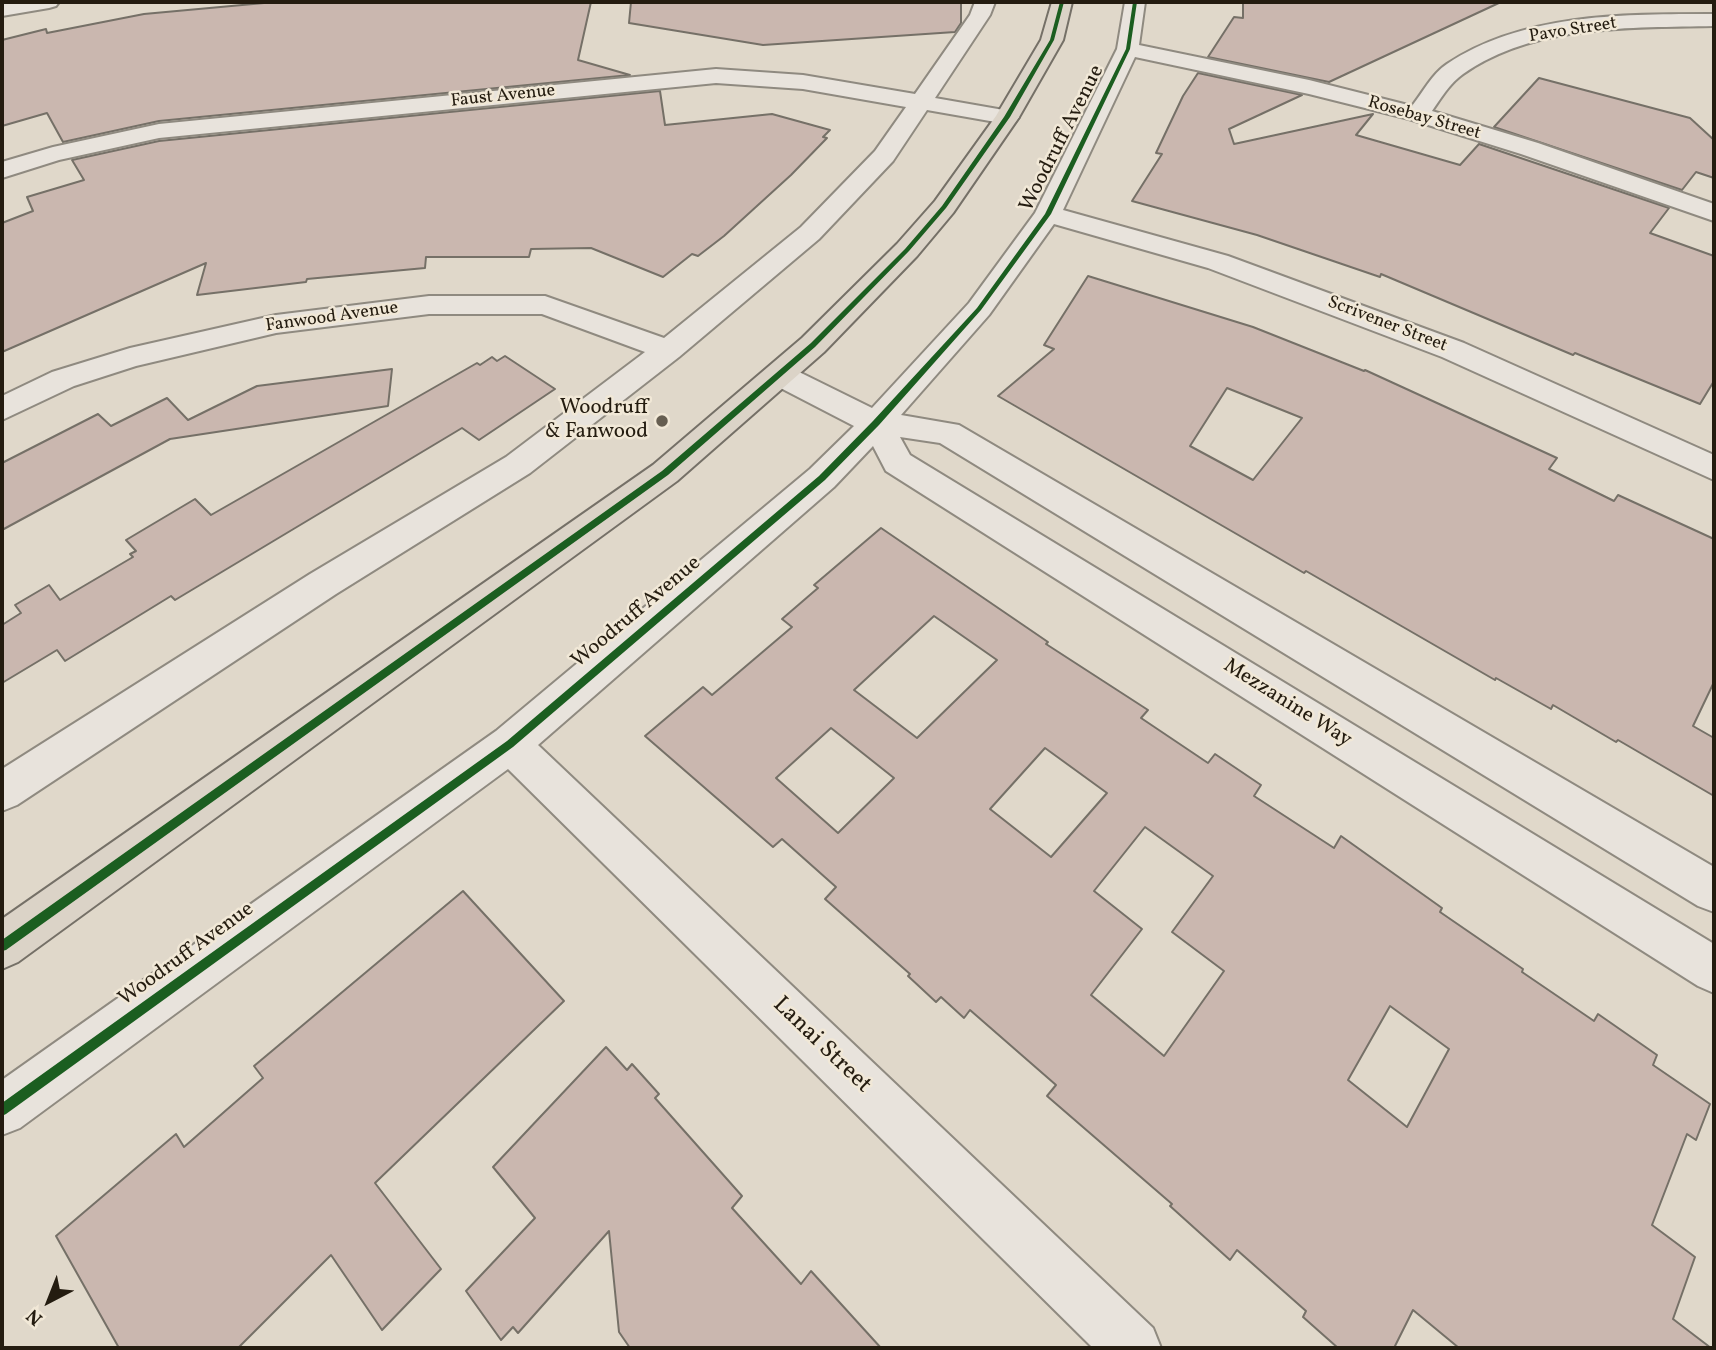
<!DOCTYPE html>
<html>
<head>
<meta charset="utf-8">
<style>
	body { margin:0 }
	#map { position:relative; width:1716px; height:1350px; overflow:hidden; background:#e0d8ca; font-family:Vollkorn,serif }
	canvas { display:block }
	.frame { position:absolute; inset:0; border:4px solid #241c10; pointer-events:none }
	.north { position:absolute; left:14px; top:1266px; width:70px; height:70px; -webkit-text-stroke:5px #f1e8d7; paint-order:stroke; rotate:222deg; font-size:19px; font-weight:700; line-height:28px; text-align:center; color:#241c10 }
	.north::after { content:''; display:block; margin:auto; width:24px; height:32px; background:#241c10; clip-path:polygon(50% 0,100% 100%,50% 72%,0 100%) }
</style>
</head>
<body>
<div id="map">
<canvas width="1716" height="1350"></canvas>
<div class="frame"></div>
<div class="north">N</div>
</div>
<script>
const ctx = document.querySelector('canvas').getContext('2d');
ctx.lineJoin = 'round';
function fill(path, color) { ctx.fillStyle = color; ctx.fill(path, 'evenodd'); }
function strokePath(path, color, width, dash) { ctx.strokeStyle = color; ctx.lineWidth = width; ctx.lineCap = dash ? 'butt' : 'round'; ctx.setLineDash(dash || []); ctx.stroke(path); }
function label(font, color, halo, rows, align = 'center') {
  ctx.font = font + ' Vollkorn,serif'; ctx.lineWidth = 5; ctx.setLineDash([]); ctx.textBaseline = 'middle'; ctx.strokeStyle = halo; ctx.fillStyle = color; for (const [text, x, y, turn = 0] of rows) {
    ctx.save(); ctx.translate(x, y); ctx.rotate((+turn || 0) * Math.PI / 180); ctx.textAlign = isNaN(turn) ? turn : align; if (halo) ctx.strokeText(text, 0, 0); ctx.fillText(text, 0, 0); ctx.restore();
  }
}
const building = new Path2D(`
	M275 2H591L578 60 630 75 159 121 63 142 47 113 2 126V40L46 29 47 33 144 14Z
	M631 2H961V23L955 32 763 45 629 23Z
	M1243 2H1501L1329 82 1208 57 1234 17 1243 18Z
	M1198 73 1302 95 1229 129 1234 144 1373 114 1356 135 1460 165 1479 144 1669 208 1650 233 1714 256V381L1700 404 1575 353 1573 355 1381 274 1380 277 1257 235 1132 201 1162 154 1156 153 1183 96Z
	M1539 78 1690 118 1714 140V178L1696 172 1682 190 1494 127Z
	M660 91 665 125 772 114 830 130 823 137 827 138 791 175 724 236 698 256 692 254 663 277 591 248 531 249 529 257H426L425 268 307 279 306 282 197 295 206 263 2 352V223L33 211 27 197 84 180 72 160 159 141Z
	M1088 276 1253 327 1364 371 1365 370 1557 458 1549 469 1614 501 1618 495 1714 539V682L1693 726 1714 738V796L1618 740 1616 742 1553 705 1551 709 1496 678 1495 680 1306 571 1304 573 998 396 1054 349 1044 345ZM1227 388 1302 418 1253 480 1190 446Z
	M505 356 555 389 479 440 462 428 175 600 171 596 65 661 57 650 2 683V625L21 613 15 605 49 585 60 600 133 557 130 554 136 551 126 540 195 499 211 515 477 363 480 365 492 357 497 361Z
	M392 369 388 406 170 439 2 530V463L98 414 111 426 167 398 188 420 257 386Z
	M881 528 1048 642 1046 644 1148 710 1141 718 1208 763 1215 754 1261 785 1254 796 1334 848 1341 836 1442 908 1440 912 1523 969 1522 972 1594 1021 1598 1014 1657 1055 1653 1065 1710 1104 1696 1140 1687 1134 1652 1225 1695 1257 1673 1319 1711 1348H1459L1413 1310 1394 1348H1338L1303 1317 1306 1311 1237 1250 1230 1260 1170 1206 1172 1204 1047 1096 1056 1085 970 1010 964 1018 941 997 936 1002 908 976 910 974 825 899 836 887 782 839 773 847 645 736 703 687 712 695 792 627 782 619 818 588 814 585ZM934 616 997 660 917 738 854 690ZM831 728 894 778 838 833 776 778ZM1045 748 1107 793 1051 857 990 809ZM1145 827 1213 876 1172 932 1224 971 1164 1056 1091 995 1142 929 1094 891ZM1390 1006 1449 1049 1407 1127 1348 1080Z
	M463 891 564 1001 375 1183 441 1269 382 1330 331 1255 238 1348H119L56 1236 176 1134 184 1147 263 1078 254 1066Z
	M606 1047 627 1070 632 1064 659 1094 655 1098 742 1196 732 1208 801 1284 811 1271 881 1348H630L619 1332 609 1231 518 1333 513 1327 501 1340 466 1291 535 1218 493 1167Z`);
const minor = new Path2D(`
	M14 2H59L56 6 49 8 2 16V4Z
	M975 2H995L990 15 935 98 1015 112 1019 117 1015 122 1007 124 927 110 893 161 819 239 679 357 530 473 336 594 17 805 2 811V769L310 574 506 457 645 352 542 314H429L276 333 136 366 74 386 2 420V396L52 372 130 348 276 315 429 296H545L664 338 801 227 875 151 906 107 803 89 716 83 159 138 59 160 2 178V162L53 147 159 124 716 69 803 75 915 94 970 15Z
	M1125 2H1145L1139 45 1309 80 1412 106C1423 92 1432 74 1447 64 1523 13 1626 14 1714 14V26C1630 28 1535 24 1463 74 1450 83 1441 98 1432 111L1538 143 1714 204V221L1521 154 1409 119 1309 94 1135 57 1063 210 1228 256 1464 343 1714 455V480L1442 357 1208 268 1054 224 989 315 901 415 959 425 1714 867V912L1698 906 940 443 900 437 910 455 1714 944V993L1698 986 886 471 873 446 834 487 538 745 1153 1328 1161 1348H1093L508 769 20 1128 2 1135V1080L496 731 810 469 854 426 769 382 765 375 769 368 780 365 791 368 872 408 969 303 1035 213 1117 49Z`);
const major = new Path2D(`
	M1052 2H1072L1063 40 1019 117 953 213 917 256 824 352 677 481 18 962 2 969V919L653 465 802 338 897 244 935 201 996 116 1041 40Z`);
const cycleway = new Path2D(`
	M1060 2H1064L1054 40 1010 117 946 208 909 251 815 347 668 475 6 950 2 951V940L662 471 811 343 905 249 942 206 1004 117 1050 40Z
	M1133 2H1137L1130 49 1051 214 981 310 879 425 825 480 513 747 6 1114 2 1116V1103L507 741 819 476 873 421 977 308 1045 214 1126 49Z`);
const markers = [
	[662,421,7,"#665e51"]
];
const farStreetnames = [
	["Pavo Street",1573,31,-9],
	["Faust Avenue",503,97,-6],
	["Rosebay Street",1424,119,16],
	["Fanwood Avenue",332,318,-8],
	["Scrivener Street",1387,325,21]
];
const streetNames = [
	["Woodruff Avenue",1063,139,-63],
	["Woodruff Avenue",637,613,-40],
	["Mezzanine Way",1287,704,32],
	["Woodruff Avenue",187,955,-36]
];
const poiNames = [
	["Woodruff",648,409],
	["& Fanwood",648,433]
];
const nearStreetnames = [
	["Lanai Street",821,1046,44]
];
fill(building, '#cab7af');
strokePath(building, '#757067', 2);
strokePath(minor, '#8f8a80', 4);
strokePath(major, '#757067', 4);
fill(minor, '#e8e3dc');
fill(major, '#dbd3c7');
fill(cycleway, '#1b5e20');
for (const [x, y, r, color] of markers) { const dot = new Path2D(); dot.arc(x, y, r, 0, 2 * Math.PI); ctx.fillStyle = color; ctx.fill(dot); strokePath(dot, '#f1e8d7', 2.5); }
label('18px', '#241c10', '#f1e8d7', farStreetnames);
label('21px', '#241c10', '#f1e8d7', streetNames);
label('21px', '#241c10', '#f1e8d7', poiNames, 'right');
label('24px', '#241c10', '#f1e8d7', nearStreetnames);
</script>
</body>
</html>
